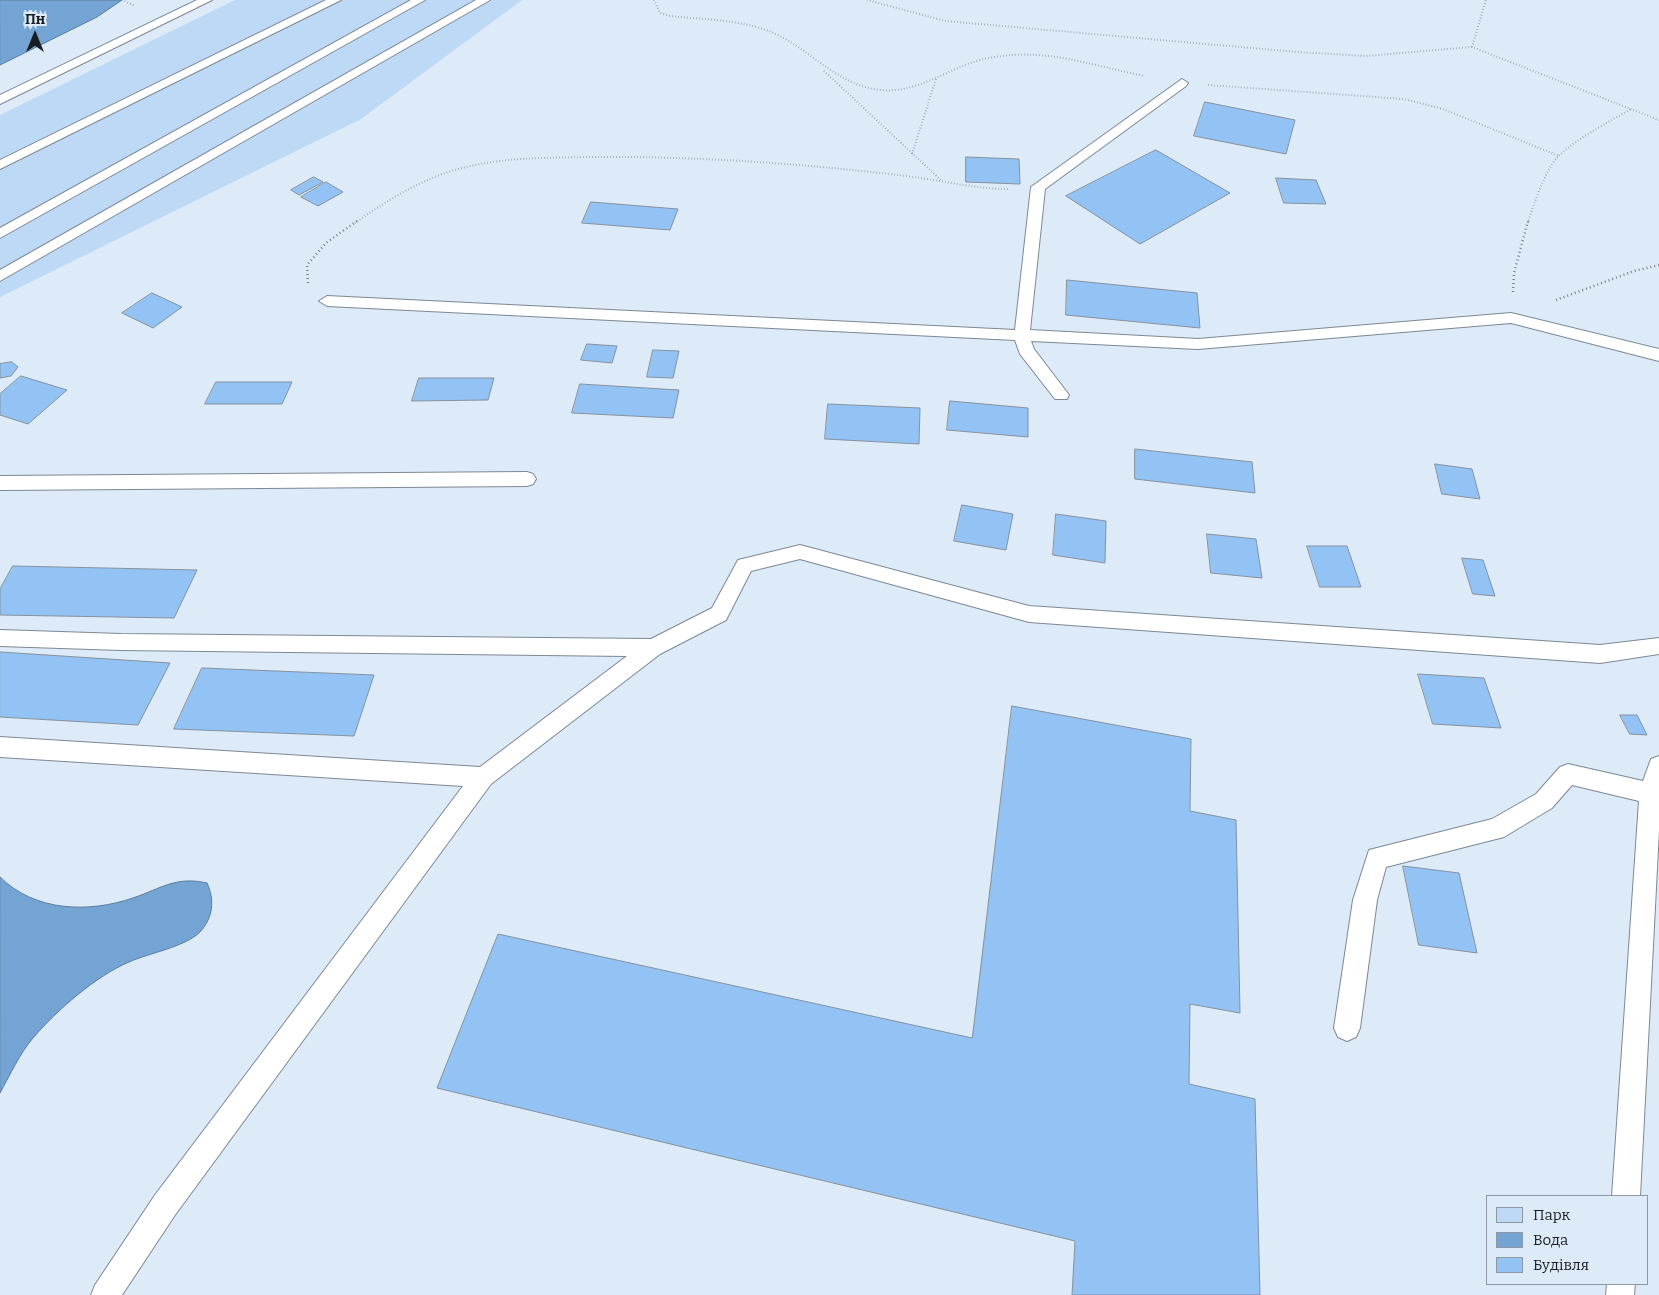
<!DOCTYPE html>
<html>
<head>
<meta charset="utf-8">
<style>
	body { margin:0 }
	#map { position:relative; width:1659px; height:1295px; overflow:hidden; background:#ddeaf7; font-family:Bitter,serif }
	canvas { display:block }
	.legend { position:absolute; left:1486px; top:1195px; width:162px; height:90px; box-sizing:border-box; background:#ddeaf7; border:1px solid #8f98a2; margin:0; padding:6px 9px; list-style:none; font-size:15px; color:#1a1e23 }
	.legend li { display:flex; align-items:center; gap:10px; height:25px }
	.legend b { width:25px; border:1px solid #8f98a2 }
	.north { position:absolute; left:10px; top:10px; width:50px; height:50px; -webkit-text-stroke:4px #ddeaf7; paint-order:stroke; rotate:0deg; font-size:14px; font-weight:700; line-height:20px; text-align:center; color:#1a1e23 }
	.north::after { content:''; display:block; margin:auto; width:18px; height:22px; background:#1a1e23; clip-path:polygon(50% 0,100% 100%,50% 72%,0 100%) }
</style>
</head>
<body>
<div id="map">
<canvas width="1659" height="1295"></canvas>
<ul class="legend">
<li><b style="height:14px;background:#bdd9f5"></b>Парк</li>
<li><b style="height:14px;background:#74a4d3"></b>Вода</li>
<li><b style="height:14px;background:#93c3f4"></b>Будівля</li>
</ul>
<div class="north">Пн</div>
</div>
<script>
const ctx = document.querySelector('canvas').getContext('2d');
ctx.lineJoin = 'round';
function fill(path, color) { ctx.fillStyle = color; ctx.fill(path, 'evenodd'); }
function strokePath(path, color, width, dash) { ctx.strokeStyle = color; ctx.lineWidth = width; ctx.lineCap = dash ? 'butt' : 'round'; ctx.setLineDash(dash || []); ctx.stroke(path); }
const green = new Path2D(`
	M235 0H522L361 119 0 297V115Z`);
const water = new Path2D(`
	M0 0H122L97 17 0 65Z
	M0 877C35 912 89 913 133 898 162 888 176 876 207 883 215 900 213 918 200 932 185 947 149 953 129 962 96 976 57 1010 33 1038 20 1053 10 1075 0 1093Z`);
const building = new Path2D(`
	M1205 102 1295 120 1286 154 1194 136Z
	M1156 150 1230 193 1140 244 1066 196Z
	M966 157 1019 159 1020 184 966 182Z
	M314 177 323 182 299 195 291 190Z
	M1276 178 1316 180 1326 204 1284 203Z
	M326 182 343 192 318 206 301 197Z
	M591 202 678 209 670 230 582 223Z
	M1067 280 1197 293 1200 328 1066 315Z
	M152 293 182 307 153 328 122 313Z
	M587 344 617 346 612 363 581 360Z
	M653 350 679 351 673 378 647 377Z
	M12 362 18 367 11 376 0 378V364Z
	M21 376 67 390 28 424 0 415V394Z
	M419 378H494L488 400 412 401Z
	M216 382H292L282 404H205Z
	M580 384 679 390 673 418 572 413Z
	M950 401 1028 408V437L947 430Z
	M828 404 920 408 919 444 825 439Z
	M1135 449 1252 462 1255 493 1135 479Z
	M1435 464 1472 469 1480 499 1442 494Z
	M962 505 1013 514 1006 550 954 541Z
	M1056 514 1106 521 1105 563 1053 555Z
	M1207 534 1256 539 1262 578 1211 573Z
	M1307 546H1347L1361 587H1320Z
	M1462 558 1483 560 1495 596 1473 594Z
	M13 566 197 570 174 618 0 615V589Z
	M0 652 170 663 138 725 0 717Z
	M202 668 374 675 354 736 174 729Z
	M1418 674 1484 678 1501 728 1433 724Z
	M1012 706 1191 739 1190 811 1236 820 1240 1013 1190 1004 1189 1084 1255 1099 1260 1295H1072L1075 1241 437 1088 498 934 972 1038Z
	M1620 715H1637L1647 735 1630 734Z
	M1403 866 1459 873 1477 953 1419 945Z`);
const pathFar1 = new Path2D(`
	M122 0 135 6
	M654 0 660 13 670 16C705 20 745 19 778 35 814 53 838 85 880 90 918 94 949 67 984 59 1044 46 1088 65 1145 76
	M867 0 945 21 1297 52 1366 56 1472 47 1659 120
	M1472 47 1486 0
	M824 71 942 181
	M1208 85 1404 99 1443 109 1559 156
	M912 154 936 79
	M355 223C384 202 424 178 458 169 502 157 545 158 589 157 693 156 795 163 898 175 936 179 972 189 1010 189
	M1528 223C1532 207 1546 170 1556 159 1573 140 1609 122 1631 109`);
const path = new Path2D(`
	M308 283 307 265 326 243 357 221
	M1513 292 1514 273 1528 221
	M1556 300 1634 271 1659 265`);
const lane = new Path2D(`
	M197 0H212L0 104V95Z
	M326 0H341L0 169V160Z
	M411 0H425L0 238V228Z
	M476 0H490L0 281V270Z
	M1182 79 1188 83 1186 86 1045 189 1030 330 1198 339 1511 313 1659 349V361L1511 323 1198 349 1031 341 1034 349 1069 395 1067 399H1055L1020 354 1015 340 327 306 319 301 327 296 1015 330 1031 187Z
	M527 472 533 474 536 479 533 484 527 486 0 490V476Z
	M800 545 1029 606 1600 645 1659 638V654L1600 663 1029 622 800 559 751 571 726 620 660 654 491 784 175 1215 122 1295H91L95 1285 155 1195 463 786 0 757V737L480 767 627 656 121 650 0 646V630L121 634 651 639 712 608 738 560Z
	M1659 756V830L1640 1196H1612L1639 801 1572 785 1552 808 1504 837 1386 867 1377 900 1360 1028 1356 1037 1347 1041 1338 1037 1334 1028 1353 900 1369 850 1492 819 1536 794 1560 767 1568 764 1643 781 1651 759Z
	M1607 1284H1635L1634 1295H1606Z`);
fill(green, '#bdd9f5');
fill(water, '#74a4d3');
strokePath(water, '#597c9e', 1);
fill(building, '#93c3f4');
strokePath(building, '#85919d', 1);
strokePath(lane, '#7c8894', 2);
strokePath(pathFar1, '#788189', 2, [0.5, 2.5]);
strokePath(path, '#788189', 2.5, [1, 3]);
fill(lane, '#fff');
</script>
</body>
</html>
